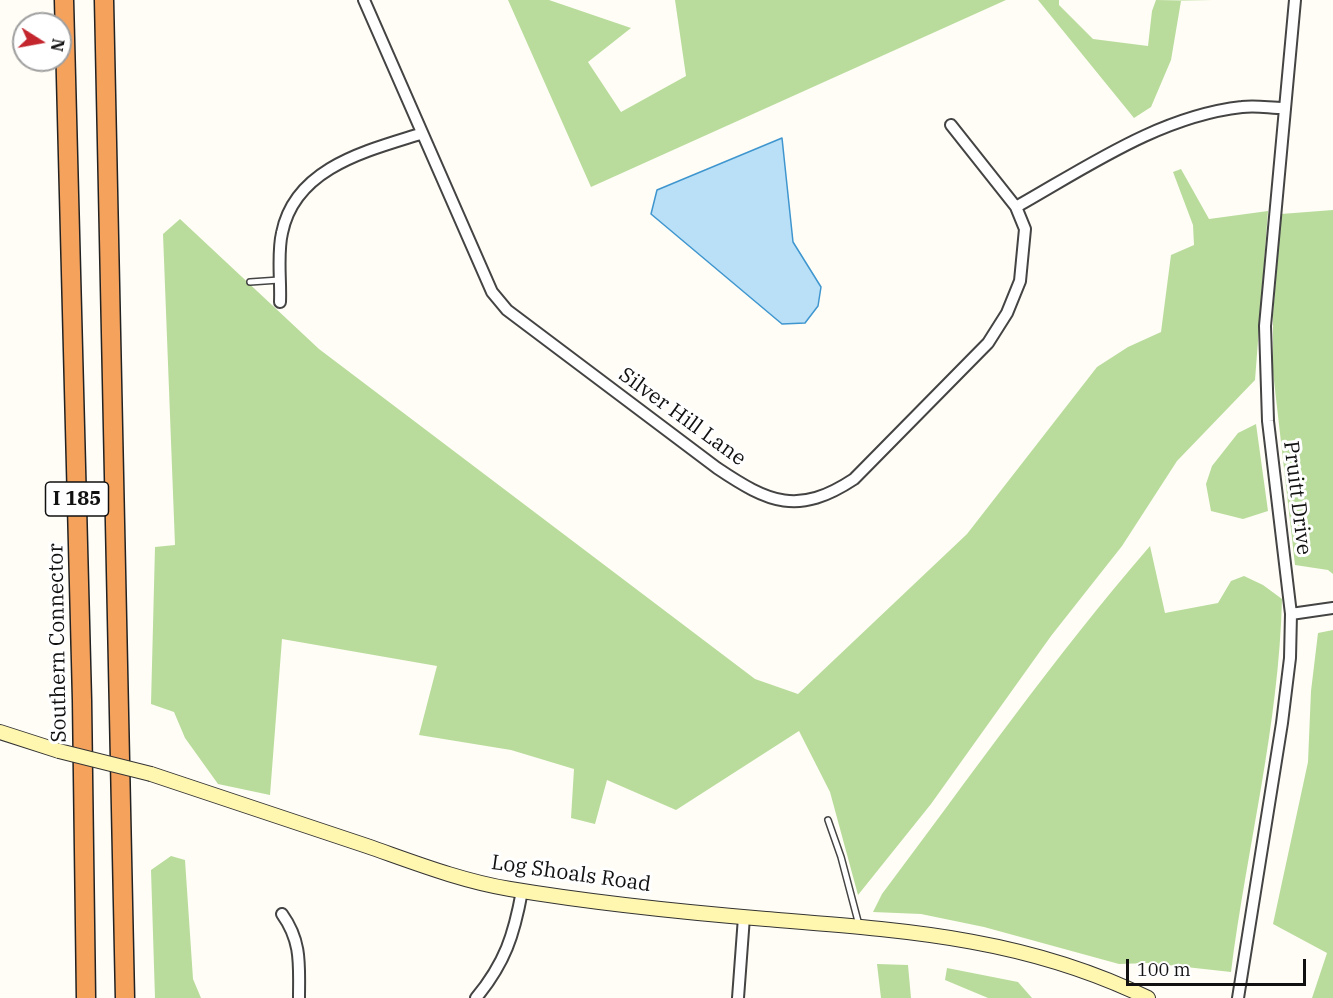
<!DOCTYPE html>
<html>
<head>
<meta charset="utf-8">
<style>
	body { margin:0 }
	#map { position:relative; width:1333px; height:998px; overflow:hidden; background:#fffdf5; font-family:"IBM Plex Serif",serif }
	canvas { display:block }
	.north { position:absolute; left:12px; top:12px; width:60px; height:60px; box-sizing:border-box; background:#fff; border:2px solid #a0a0a0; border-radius:50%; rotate:101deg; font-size:16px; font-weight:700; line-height:24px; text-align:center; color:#111 }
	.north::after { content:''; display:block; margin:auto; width:21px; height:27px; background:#c4262e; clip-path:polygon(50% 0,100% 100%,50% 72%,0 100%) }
	.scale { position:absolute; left:1126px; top:959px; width:180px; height:27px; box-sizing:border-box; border:3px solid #111; border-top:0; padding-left:8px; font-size:18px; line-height:21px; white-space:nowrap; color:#111; -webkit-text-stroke:4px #fff; paint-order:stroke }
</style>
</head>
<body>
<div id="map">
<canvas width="1333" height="998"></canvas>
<div class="north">N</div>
<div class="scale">100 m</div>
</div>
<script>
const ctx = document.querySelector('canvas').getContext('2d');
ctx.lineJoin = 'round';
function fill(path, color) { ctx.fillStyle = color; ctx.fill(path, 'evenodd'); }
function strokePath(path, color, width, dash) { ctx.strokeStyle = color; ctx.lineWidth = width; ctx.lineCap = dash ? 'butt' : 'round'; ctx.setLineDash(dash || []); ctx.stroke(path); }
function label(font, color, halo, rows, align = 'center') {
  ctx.font = font + ' "IBM Plex Serif",serif'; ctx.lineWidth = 6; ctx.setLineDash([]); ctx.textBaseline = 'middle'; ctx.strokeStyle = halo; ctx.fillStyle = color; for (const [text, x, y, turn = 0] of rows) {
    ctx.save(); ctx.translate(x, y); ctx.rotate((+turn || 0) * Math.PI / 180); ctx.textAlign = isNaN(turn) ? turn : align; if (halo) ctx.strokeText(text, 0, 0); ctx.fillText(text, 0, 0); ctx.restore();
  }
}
const forest = new Path2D(`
	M508 0H549L631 28 588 62 621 112 686 76 675 0H1006L591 187Z
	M1038 0H1059V5L1093 39 1148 46 1152 11 1156 0 1213 1H1181L1171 60 1151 107 1134 118Z
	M1181 169 1209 219 1268 211 1255 380 1177 461 1122 546 1051 636 931 804 858 895 830 792 799 731 676 810 607 780 595 824 571 818 574 769 511 750 419 735 437 666 282 639 270 795 218 784 185 738 174 712 151 704 155 547 175 545 163 234 180 219 319 349 755 679 798 694 967 534 1097 367 1128 347 1161 332 1171 255 1194 245 1193 225 1173 172Z
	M1333 210V574L1328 570 1295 565 1273 372V315L1281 214Z
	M1256 424 1268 511 1243 519 1211 511 1206 484 1212 466 1238 433Z
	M1150 546 1165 613 1218 603 1231 581 1244 576 1263 585 1282 599C1279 725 1247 847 1231 972L1150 963 1119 964 984 927 921 914 873 912 882 894C970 777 1054 657 1150 546Z
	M1333 630V998H1312L1327 953 1273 924 1308 762 1311 691 1318 633Z
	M171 856 185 860 193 979 201 998H155L151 870Z
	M877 964 908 965 911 998H881Z
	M947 968 1018 982 1032 998H988L945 980Z`);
const water = new Path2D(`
	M782 138 793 242 821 287 818 306 805 323 782 324 651 214 657 190Z`);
const lane = new Path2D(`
	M250 282 279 280
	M828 820 841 857 859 925`);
const street = new Path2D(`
	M364 0 492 292 507 310 717 468C769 503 798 516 854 479L988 343 1007 313 1020 281 1025 229 1016 207 951 125
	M1016 207C1087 167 1160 116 1242 107 1256 105 1270 108 1284 108
	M280 302C281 280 277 254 282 233 295 168 366 151 420 134
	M1291 614 1333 608
	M282 914C302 942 299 965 299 998
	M476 998C505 963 514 935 522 891
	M738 998 744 917
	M1238 998 1282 723 1290 658 1291 614 1268 421 1265 326 1295 0`);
const secondary = new Path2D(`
	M0 732 59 751
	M151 774C223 798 295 822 367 846 413 862 461 881 510 889 594 903 681 912 766 919 901 930 1024 937 1148 998`);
const highway = new Path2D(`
	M64 0 82 700 86 998
	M104 0 125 998`);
const secondaryBridge = new Path2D(`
	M59 751 151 774`);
const shields = [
	[77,499,63]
];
const shieldNames = [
	["I 185",77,499]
];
const streetNames = [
	["Silver Hill Lane",682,417,36],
	["Pruitt Drive",1297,498,83],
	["Southern Connector",58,643,-91],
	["Log Shoals Road",571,874,8]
];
fill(forest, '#b9dc9c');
fill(water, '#b9e0f7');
strokePath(water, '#3f96cf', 1.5);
strokePath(lane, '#444', 8);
strokePath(street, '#444', 14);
strokePath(secondary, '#333', 16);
strokePath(highway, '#222', 21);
strokePath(lane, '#fff', 5);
strokePath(street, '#fff', 10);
strokePath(secondary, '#fff6b0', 14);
strokePath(highway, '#f5a25d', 18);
strokePath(secondaryBridge, '#333', 16, []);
strokePath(secondaryBridge, '#fff6b0', 14);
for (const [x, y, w] of shields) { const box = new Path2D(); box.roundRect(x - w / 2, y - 17, w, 34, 4.5); ctx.fillStyle = '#fff'; ctx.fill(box); strokePath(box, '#111', 1.5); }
label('bold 20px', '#111', null, shieldNames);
label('21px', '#111', '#fff', streetNames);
</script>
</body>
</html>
